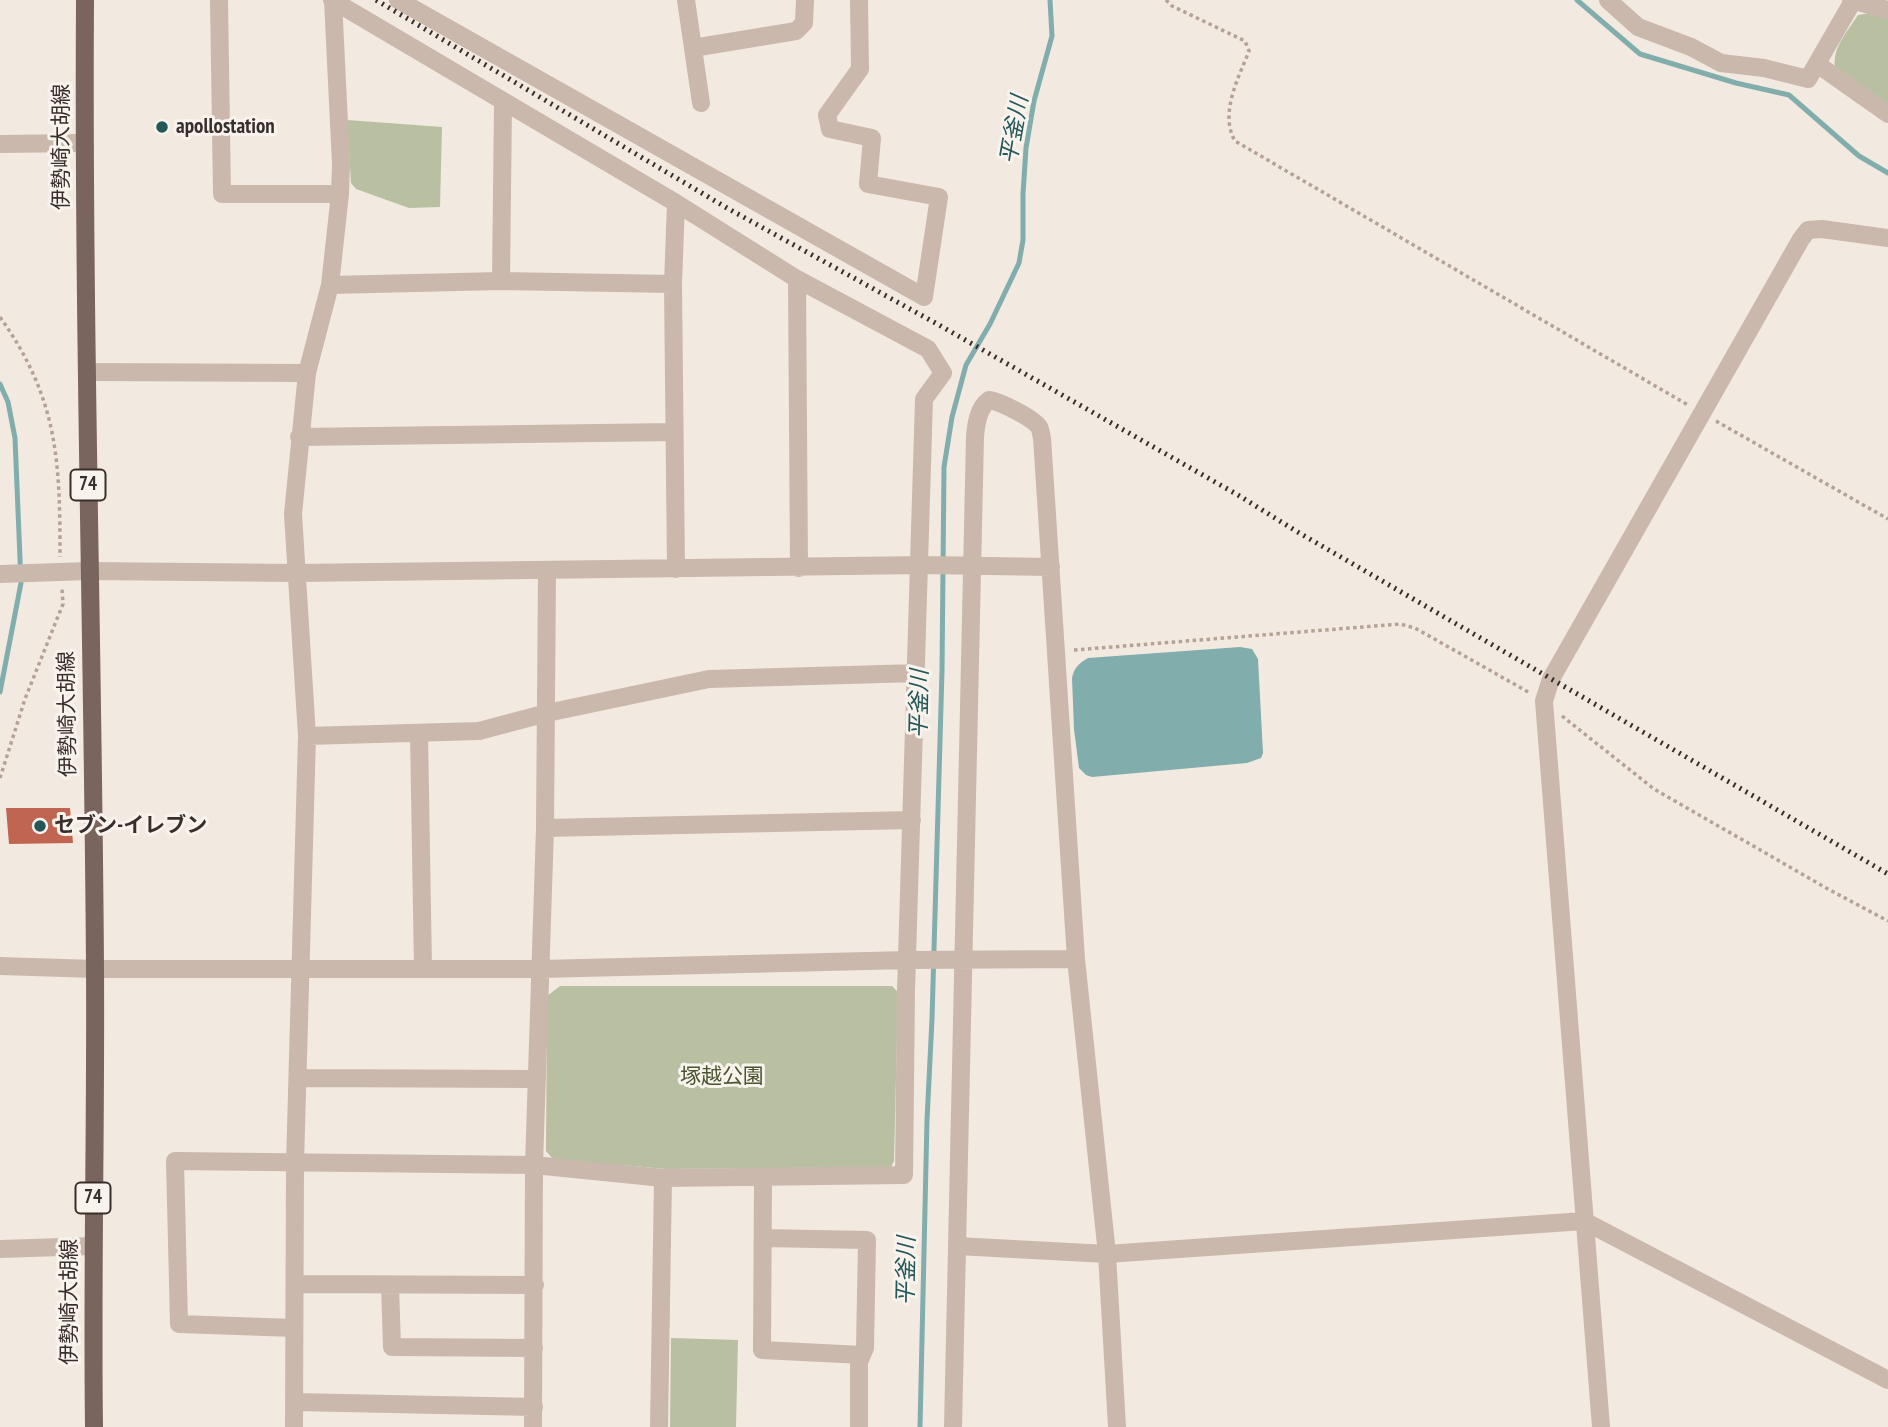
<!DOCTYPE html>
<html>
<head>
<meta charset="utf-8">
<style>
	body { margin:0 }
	canvas { display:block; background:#f2e9e0 }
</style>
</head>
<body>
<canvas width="1888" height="1427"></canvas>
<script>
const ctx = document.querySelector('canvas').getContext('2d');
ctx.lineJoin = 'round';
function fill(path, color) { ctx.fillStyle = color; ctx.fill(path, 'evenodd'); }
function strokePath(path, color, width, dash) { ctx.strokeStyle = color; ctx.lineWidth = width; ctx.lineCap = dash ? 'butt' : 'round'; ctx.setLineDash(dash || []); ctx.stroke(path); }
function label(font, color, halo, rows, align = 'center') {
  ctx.font = font + ' "PT Sans Narrow","Noto Sans JP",sans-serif'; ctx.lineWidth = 6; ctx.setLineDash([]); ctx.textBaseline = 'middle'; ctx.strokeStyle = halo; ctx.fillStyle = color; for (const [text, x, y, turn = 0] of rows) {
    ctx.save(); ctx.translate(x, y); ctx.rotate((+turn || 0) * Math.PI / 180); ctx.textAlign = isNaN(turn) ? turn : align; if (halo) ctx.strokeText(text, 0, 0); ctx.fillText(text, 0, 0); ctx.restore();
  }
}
const green = new Path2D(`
	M1870 13 1888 17V107L1835 68C1832 48 1847 32 1858 15Z
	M347 120 442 127 440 207 409 208 356 189 351 183Z
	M560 986H892L898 992 894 1161 891 1167 666 1169 553 1159 546 1151 547 996Z
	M671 1338 738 1340 736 1427H670Z`);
const water = new Path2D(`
	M1240 647 1252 649 1258 659 1263 753 1261 758 1247 763 1092 777 1086 775 1079 768 1074 729 1072 678C1074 668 1079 663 1088 658Z`);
const stream = new Path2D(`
	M1577 0 1640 54 1736 83 1789 95 1859 156 1888 173
	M0 384 8 402 15 438 21 583 0 692
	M920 1427 927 1120 932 1019 942 671 944 467 952 417 966 365 990 324 1019 263 1023 240V194L1026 148 1034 101 1052 36 1050 0`);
const building = new Path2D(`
	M6 808H70L73 843 9 844Z`);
const path = new Path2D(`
	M1166 0 1172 6 1245 41 1249 51C1239 77 1219 113 1235 141L1688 405
	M0 317C58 399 60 460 60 557
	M1716 421 1888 519
	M1074 650 1400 624 1415 628 1530 693
	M1562 716 1654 789 1828 889 1888 921
	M0 778 25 699 63 604 62 589`);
const minor = new Path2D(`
	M219 0 222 194H340
	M398 0 924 297 939 197 868 184 872 138 830 129 827 115 860 69 859 0
	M686 0 701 103
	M1608 0 1638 27 1691 47 1721 63 1764 68 1808 79 1853 1
	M1851 0 1888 10
	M693 48 796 31 804 23 805 0
	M1817 64 1888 114
	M0 144 84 143
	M797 279 799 568
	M501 281 503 103
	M330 285 501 281 673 284
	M88 372 307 373
	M299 437 674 432
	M676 569 673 284 676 203
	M0 574 89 571 296 573 925 565 1051 567
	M419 733 423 969
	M307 736 479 731 547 713 709 679 917 673
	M545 828 912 820
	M0 966 95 969H541L908 960 1076 959
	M298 1078 537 1079
	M763 1176 762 1350 862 1355
	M763 1238 867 1240 865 1348 859 1362V1427
	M957 1246 1107 1254 1584 1221 1888 1380
	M0 1249 92 1246
	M296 1284 535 1285
	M390 1285 392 1347 534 1348
	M294 1328 179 1324 175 1161 534 1165 663 1178 904 1175 906 991 924 399 943 373 928 349 797 279 676 203 332 0
	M295 1402 534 1407
	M294 1427 295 1164 307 736 293 514 307 373 330 285 340 194 341 164 333 0
	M533 1427 534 1165 545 828 547 571
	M659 1427 663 1178
	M953 1427 975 437C976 424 978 408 989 400 999 401 1033 418 1039 427 1041 430 1041 435 1042 438L1076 959 1107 1254 1117 1427
	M1601 1427 1544 701 1551 679 1801 239 1808 230 1822 229 1888 238`);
const major = new Path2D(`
	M85 0C83 323 93 645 95 968 96 1121 92 1274 94 1427`);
const rail = new Path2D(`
	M376 0 727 208 939 325 1238 495 1296 531 1888 874`);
const markers = [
	[162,127,7,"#235758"],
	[40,826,7,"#235758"]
];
const shields = [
	[88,485,35],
	[93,1198,35]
];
const shieldNames = [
	["74",88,485],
	["74",93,1198]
];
const poiNames = [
	["apollostation",176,127],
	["セブン-イレブン",54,826]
];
const streetNames = [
	["伊勢崎大胡線",62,147,-90],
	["伊勢崎大胡線",68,714,-91],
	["伊勢崎大胡線",70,1302,-90]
];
const parkNames = [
	["塚越公園",722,1077]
];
const waterNames = [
	["平釜川",1015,130,-80],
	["平釜川",920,704,-89],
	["平釜川",907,1271,-89]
];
fill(green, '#b8c0a1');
fill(water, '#81adad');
strokePath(stream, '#81adad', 5);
fill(building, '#bf6552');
strokePath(path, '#b5a297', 3.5, [3.5, 3.5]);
strokePath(minor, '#cab8ad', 18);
strokePath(major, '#79655d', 18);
strokePath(rail, '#382e2b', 5, [2, 5]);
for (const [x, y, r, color] of markers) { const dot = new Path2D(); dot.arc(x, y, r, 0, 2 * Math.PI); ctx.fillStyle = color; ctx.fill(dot); strokePath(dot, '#f9f3ed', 2.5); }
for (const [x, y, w] of shields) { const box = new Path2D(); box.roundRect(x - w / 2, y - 15.5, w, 31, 5); ctx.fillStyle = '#f9f3ed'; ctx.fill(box); strokePath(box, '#382e2b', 2); }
label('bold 19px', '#382e2b', null, shieldNames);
label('bold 21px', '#382e2b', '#f9f3ed', poiNames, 'left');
label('21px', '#382e2b', '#f9f3ed', streetNames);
label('21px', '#4a5530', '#f9f3ed', parkNames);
label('italic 23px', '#235758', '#f9f3ed', waterNames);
</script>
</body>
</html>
